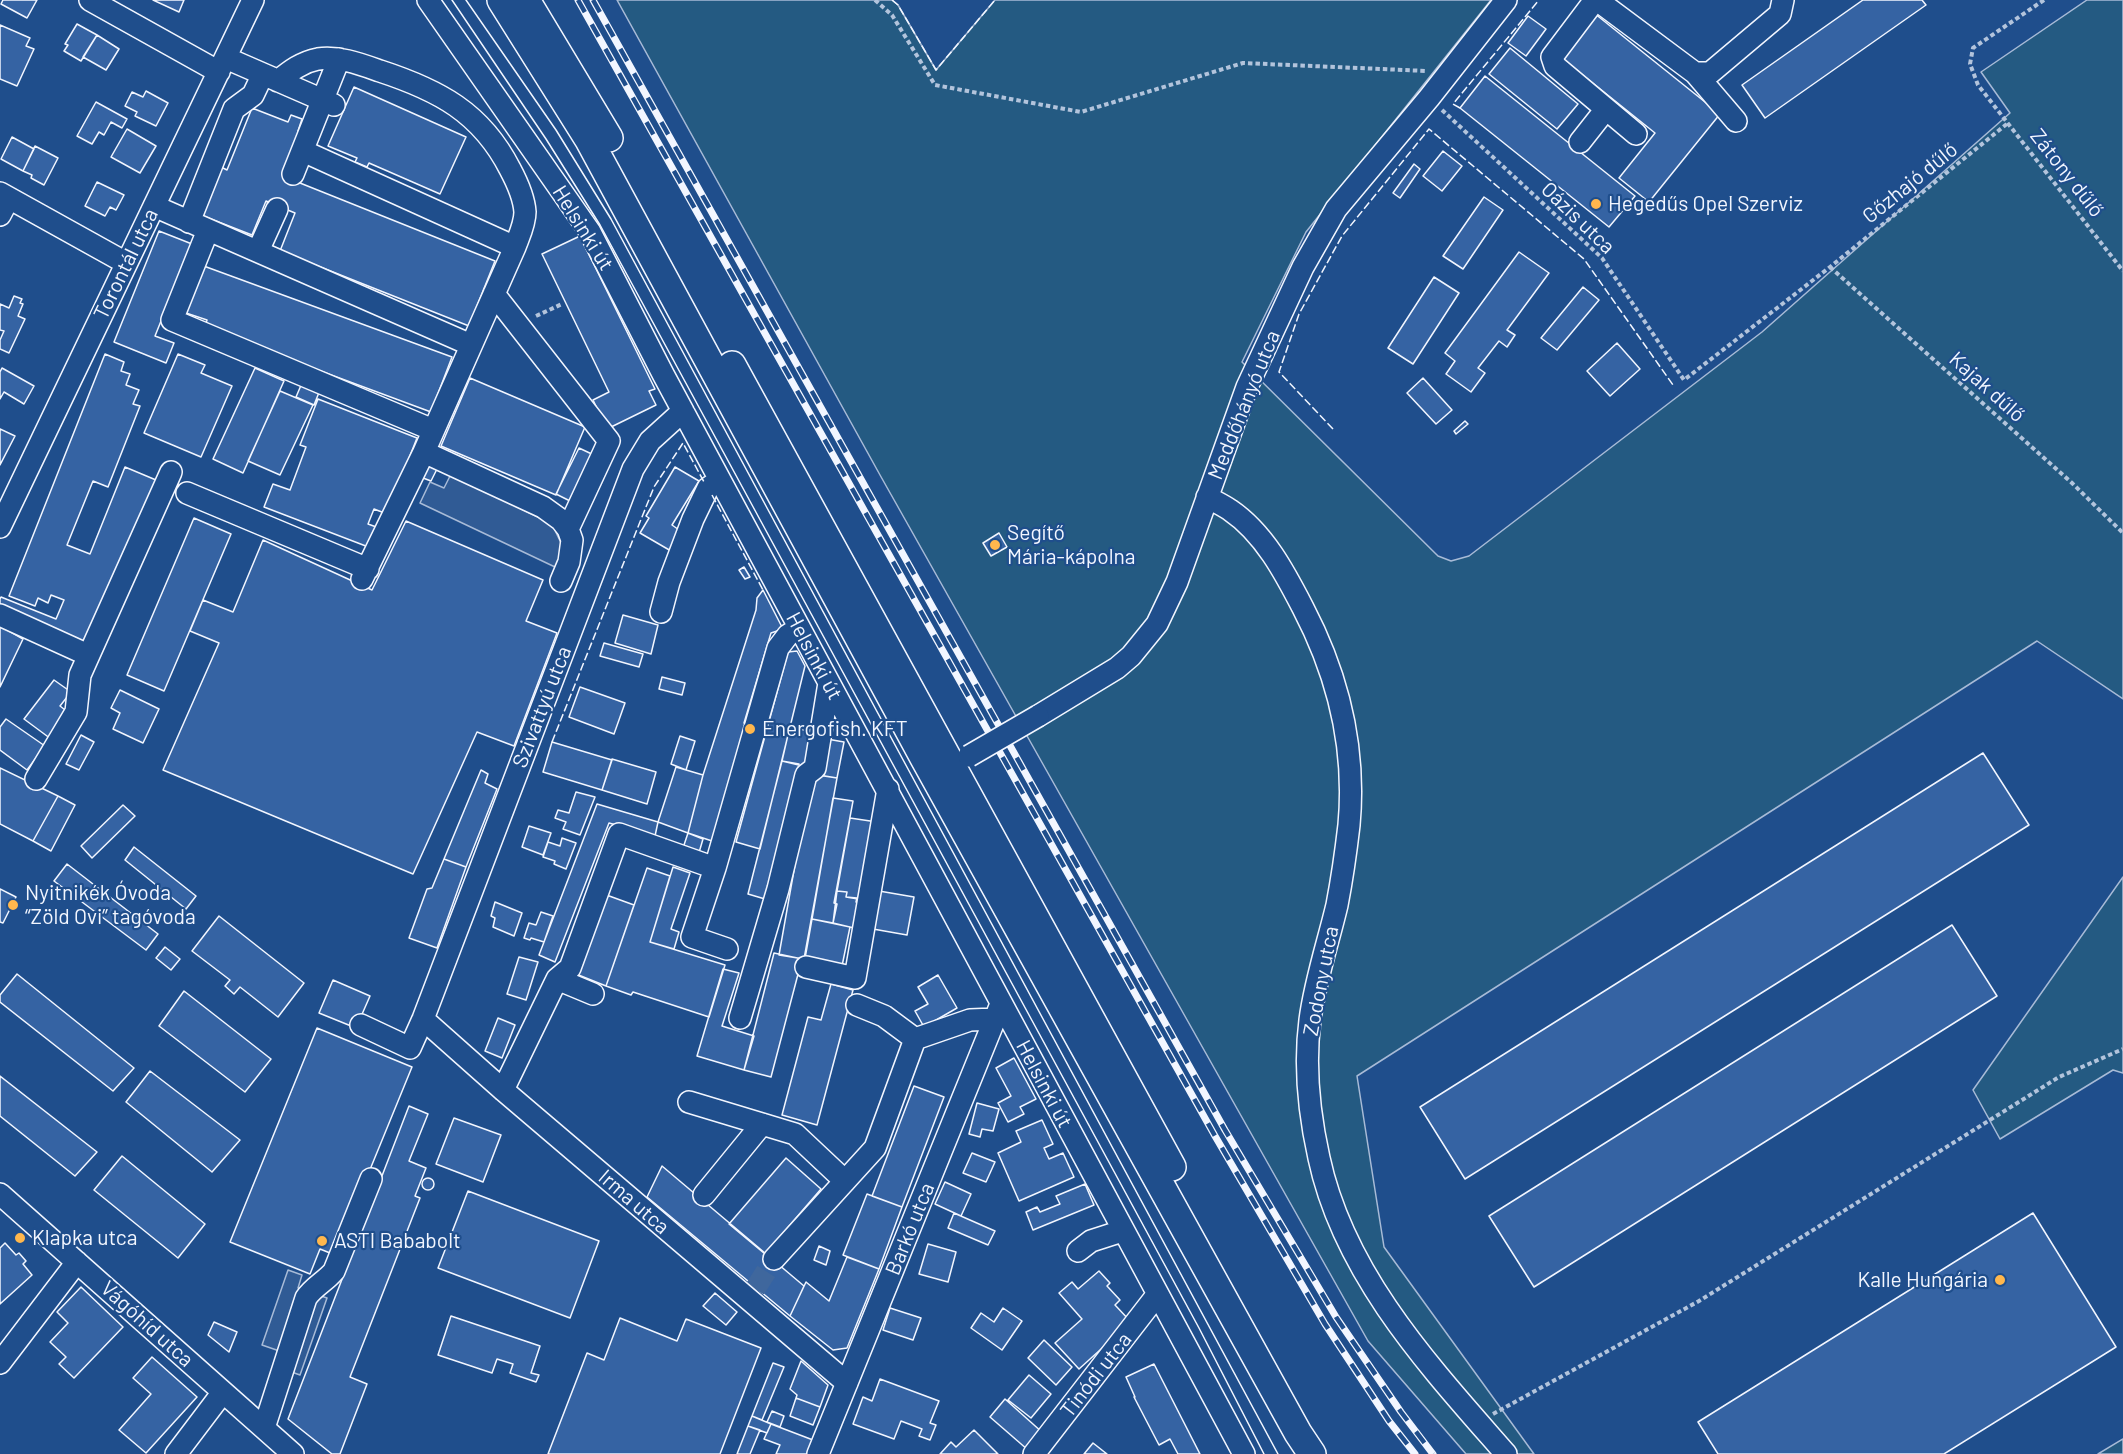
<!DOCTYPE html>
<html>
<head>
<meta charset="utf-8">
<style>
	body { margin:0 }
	canvas { display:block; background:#1f4e8c }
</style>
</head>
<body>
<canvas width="2123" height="1454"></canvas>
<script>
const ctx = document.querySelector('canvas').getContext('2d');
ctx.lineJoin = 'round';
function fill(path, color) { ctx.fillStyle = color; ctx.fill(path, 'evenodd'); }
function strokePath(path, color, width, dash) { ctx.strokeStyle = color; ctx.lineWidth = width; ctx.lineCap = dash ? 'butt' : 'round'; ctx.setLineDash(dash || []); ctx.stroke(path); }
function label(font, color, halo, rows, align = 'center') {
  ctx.font = font + ' Barlow,sans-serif'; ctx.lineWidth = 4.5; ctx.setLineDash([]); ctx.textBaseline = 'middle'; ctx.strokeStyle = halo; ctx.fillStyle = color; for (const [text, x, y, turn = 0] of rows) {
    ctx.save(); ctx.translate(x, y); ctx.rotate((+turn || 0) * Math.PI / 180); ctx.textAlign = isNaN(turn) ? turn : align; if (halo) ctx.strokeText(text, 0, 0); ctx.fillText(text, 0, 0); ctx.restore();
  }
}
const green = new Path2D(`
	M617 0H892L898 5 936 70 995 0H1491L1306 232 1242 362 1438 556 1451 561 1469 556 1762 332 2010 113 1981 72 2087 0H2123V699L2037 641 1357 1076 1384 1247 1534 1454H1466L1368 1341 880 475Z
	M2123 877V1073L2113 1070 2000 1139 1973 1090Z
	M2123 1439V1454H2098Z`);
const parking = new Path2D(`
	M451 474 552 524 561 543V557L555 567 420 503 430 482 444 488Z
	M288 1270 302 1275 298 1288 327 1298 300 1375 286 1370 291 1355 262 1345Z`);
const building = new Path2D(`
	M3 0H37L27 18 1 4Z
	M153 0H184L179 12Z
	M1863 0H1922L1926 5 1765 118 1742 85Z
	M1594 13 1720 114 1649 202 1619 178 1655 133 1559 56Z
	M1528 16 1546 29 1526 56 1508 43Z
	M77 24 97 35 81 61 64 51 68 45 65 44Z
	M0 25 30 38 26 46 34 49 17 86 0 79Z
	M97 35 119 49 106 70 83 57Z
	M1510 48 1578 104 1557 129 1489 74Z
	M1485 76 1635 196 1609 227 1460 108Z
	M354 87 466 137 440 194 369 163 367 167 355 162 357 158 328 146Z
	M146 91 168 103 156 126 135 116 137 112 125 106 132 92 143 97Z
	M96 102 127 119 122 128 111 122 104 135 99 132 92 144 77 136Z
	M252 108 288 122 291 115 302 119 298 131 302 133 285 177 495 261 469 326 280 251 295 213 266 201 252 235 198 214 217 165 227 170Z
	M127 129 156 146 140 173 111 157Z
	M12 137 34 149 23 171 1 159Z
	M35 146 58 158 44 185 31 178 32 175 23 171Z
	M1443 151 1462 166 1442 191 1423 176Z
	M1414 164 1420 169 1400 198 1393 193Z
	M97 182 124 195 116 210 110 207 105 216 85 206Z
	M1484 197 1503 210 1463 269 1443 256Z
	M159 231 192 244 155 336 174 343 166 363 114 342Z
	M580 236 655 389 649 391 656 405 607 429 593 400 609 392 542 254Z
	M1519 252 1549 273 1507 330 1515 335 1507 347 1499 341 1478 368 1485 373 1471 392 1446 374 1455 361 1445 353Z
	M201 265 452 357 431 412 245 343 203 332 207 320 183 312Z
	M1434 277 1459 293 1413 364 1388 348Z
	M1583 287 1599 300 1557 350 1541 338Z
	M14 296 22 299 20 303 23 304 18 316 25 319 9 353 0 349V340L4 331 0 330V304L9 308Z
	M1617 343 1640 369 1610 396 1587 371Z
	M105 354 124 362 121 371 130 374 126 385 139 390 133 404 140 406 108 487 93 481 67 545 90 554 125 467 156 480 89 648 0 613V599L1 597 56 619 64 600 51 595 48 603 38 598 35 606 9 596Z
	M178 354 205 365 201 373 232 386 201 457 144 433Z
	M2 368 34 386 24 404 4 392 0 399V372Z
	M255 368 284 381 243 473 213 459Z
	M470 378 585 427 556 495 441 446Z
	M1423 378 1452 410 1436 424 1407 393Z
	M302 383 320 390 314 405 296 397Z
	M280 391 313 405 280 475 248 461Z
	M318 399 417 438 387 514 374 509 368 524 379 528 371 548 264 507 273 484 290 490 306 447 300 445Z
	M1465 421 1468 424 1456 434 1454 431Z
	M0 429 15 436 0 465Z
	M579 448 596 456 574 503 556 494Z
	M429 463 438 467 431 481 423 478Z
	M675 467 699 481 672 525 682 532 671 551 640 533 649 518 646 516Z
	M194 518 231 534 164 691 127 675Z
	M406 521 543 580 526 621 557 633 514 746 477 732 413 874 163 770 219 643 190 631 203 600 233 612 263 540 372 590Z
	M999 533 1007 547 991 556 983 543Z
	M744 567 750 577 745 579 739 570Z
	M763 590 783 629 771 633 744 723 747 724 712 841 688 833 703 775 756 610 757 598Z
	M623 615 658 625 651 654 615 643Z
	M0 626 23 639 0 687Z
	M604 643 643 654 639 667 600 656Z
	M797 651 805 666 760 849 736 842 788 652Z
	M662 677 685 683 682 695 659 689Z
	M54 680 71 692 60 706 69 713 51 739 24 719Z
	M580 687 625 703 614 734 569 717Z
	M120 690 159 709 143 743 113 729 120 713 111 708Z
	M6 719 45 746 27 770 0 750V727Z
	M790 726 810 732 809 739 812 740 807 767 782 761Z
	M81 735 94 742 79 770 66 764Z
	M680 736 695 741 686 770 671 764Z
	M827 739 844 742 837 778 819 775Z
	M552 742 612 760 602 790 543 772Z
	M1983 753 2029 825 1465 1179 1420 1107Z
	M612 759 656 772 647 804 602 790Z
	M782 761 799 764 765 899 748 894Z
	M676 767 703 775 688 833 658 822Z
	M0 768 58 796 33 841 0 824Z
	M481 770 488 774 485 783 497 789 466 867 444 859Z
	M811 774 837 778 804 959 779 955Z
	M576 792 595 797 580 835 563 829 566 822 555 818 558 810 569 813Z
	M58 796 75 805 51 851 33 841Z
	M833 798 853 801 834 903 837 904 833 923 812 919Z
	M597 804 658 822 655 836 609 823 555 962 539 955Z
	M123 805 135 816 92 858 81 846Z
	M850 818 877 822 864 900 846 897 847 892 837 891Z
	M529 826 551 833 543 855 522 847Z
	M688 833 703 839 698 856 682 851Z
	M562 838 576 843 566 869 554 864 555 861 543 857 548 842 560 846Z
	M134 847 196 896 186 909 125 860Z
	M444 859 466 867 437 948 409 938 427 889 432 888Z
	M67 864 158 934 146 950 54 881Z
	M673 867 690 873 671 929 679 932 674 949 650 942Z
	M647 868 670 876 650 942 725 965 709 1017 633 992 631 995 606 986Z
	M0 889 16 897 3 923 0 922Z
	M837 891 847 892 846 897 857 898 856 902 858 903 854 928 833 923Z
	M879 891 914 897 907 935 873 929Z
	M601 893 634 905 606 986 576 974Z
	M495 902 522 913 514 936 493 927 495 918 491 916Z
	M541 912 553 916 544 942 531 938 530 940 524 938 529 923 536 925Z
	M219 916 304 983 278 1017 240 987 234 994 225 986 230 980 192 951Z
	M812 919 850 927 841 971 804 964Z
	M1952 925 1997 996 1534 1287 1489 1216Z
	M165 947 180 959 171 970 156 958Z
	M774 953 802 959 771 1077 744 1070Z
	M519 957 538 962 526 1000 507 994Z
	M723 969 739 973 722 1026 754 1036 744 1070 697 1056Z
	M17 974 134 1068 113 1091 0 1002V995Z
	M938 975 957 1008 924 1027 915 1011 928 1004 918 987Z
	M333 980 370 996 356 1028 319 1013Z
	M831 984 853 990 817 1125 782 1115 808 1017 821 1020Z
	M184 991 271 1059 245 1092 159 1026Z
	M498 1018 515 1025 502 1058 485 1051Z
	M317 1028 412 1067 335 1255 320 1249 310 1274 230 1242Z
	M1014 1058 1036 1099 1020 1107 1024 1114 1008 1122 998 1103 1011 1096 996 1068Z
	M150 1071 240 1140 212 1172 126 1102Z
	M0 1076 97 1152 75 1176 0 1116Z
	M914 1086 944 1097 902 1207 872 1196Z
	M977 1103 999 1109 993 1131 982 1129 980 1137 969 1134Z
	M409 1106 428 1114 409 1161 426 1168 415 1196 420 1198 350 1377 367 1384 340 1454H332L288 1419Z
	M454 1118 501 1135 483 1182 436 1164Z
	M1042 1120 1053 1144 1044 1148 1049 1159 1063 1153 1074 1177 1019 1201 998 1153 1021 1142 1016 1131Z
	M972 1153 995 1162 986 1182 963 1173Z
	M122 1156 205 1224 178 1258 94 1190Z
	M786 1158 821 1189 765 1254 729 1224Z
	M662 1166 804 1286 790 1316 647 1197Z
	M422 1184a6 6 0 1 1 12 0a6 6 0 1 1-12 0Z
	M945 1182 971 1194 961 1216 935 1204Z
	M1085 1184 1094 1205 1033 1230 1026 1212 1037 1207 1040 1212 1060 1204 1056 1196Z
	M468 1191 599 1241 570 1318 438 1268Z
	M867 1194 902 1207 879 1269 843 1255Z
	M954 1213 995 1231 988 1245 948 1228Z
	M2033 1213 2116 1347 1944 1454H1718L1698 1422Z
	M5 1243 16 1255 19 1253 26 1261 23 1264 32 1275 0 1304V1248Z
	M928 1244 956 1252 948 1282 919 1274Z
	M819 1246 830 1251 826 1265 814 1260Z
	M847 1257 879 1269 847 1348 833 1350 790 1316 806 1282 829 1301Z
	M1099 1271 1110 1283 1107 1286 1120 1300 1115 1305 1131 1322 1079 1369 1055 1343 1082 1319 1059 1293 1072 1282 1078 1289Z
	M81 1287 123 1327 74 1378 59 1364 66 1357 50 1342 68 1323 57 1312Z
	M715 1293 737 1312 726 1325 703 1306Z
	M890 1308 921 1318 913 1340 883 1330Z
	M1003 1308 1022 1321 1002 1350 971 1328 981 1313 994 1322Z
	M451 1316 540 1346 531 1373 539 1375 536 1382 510 1373 513 1364 497 1359 492 1373 438 1355Z
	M620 1318 677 1341 686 1319 761 1348 720 1454H548L587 1353 604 1360Z
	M214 1322 237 1332 229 1352 208 1335Z
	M1044 1340 1072 1367 1056 1385 1028 1358Z
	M152 1357 197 1397 146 1453 119 1430 151 1394 133 1378Z
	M801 1361 828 1385 820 1407 796 1398 797 1395 790 1389Z
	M773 1363 784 1367 762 1420 752 1416Z
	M1154 1364 1200 1454H1178L1170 1439 1159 1445 1134 1397H1135L1126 1377Z
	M1029 1375 1051 1394 1031 1418 1008 1400Z
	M880 1379 939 1401 930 1423 936 1425 930 1440 919 1436 922 1429 901 1421 894 1439 853 1424 863 1397 872 1401Z
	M796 1398 820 1407 813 1425 790 1416Z
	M1005 1399 1043 1433 1028 1450 990 1417Z
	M772 1411 784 1416 780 1427 767 1422Z
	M752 1416 771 1424 767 1433 748 1426Z
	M771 1424 813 1440 808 1454H776L780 1445 764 1439Z
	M748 1426 760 1430 750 1454H737Z
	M974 1430 998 1454H940L951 1442 956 1447Z
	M1093 1443 1107 1454H1084Z`);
const minorTunnel = new Path2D(`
	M755 1289 774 1259`);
const path = new Path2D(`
	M875 0 892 15 935 85 1081 112 1243 63 1427 71
	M2044 0 1973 48 1970 64 1978 85 2123 271
	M1442 110 1602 258 1684 380 1830 267 2008 123
	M1830 267 2072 483 2123 533
	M536 316 562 304
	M1493 1414 1699 1301 2059 1077 2123 1049`);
const minor = new Path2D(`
	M90 0 219 72
	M428 0 590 232 663 374 1244 1454
	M1595 0 1552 57 1555 66 1636 134
	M1597 0 1695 73H1710L1780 14 1783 0
	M226 58 334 105
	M1695 73 1736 121
	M278 81C290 71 302 62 318 59 339 56 360 64 380 71 438 90 481 112 510 169 517 182 524 197 525 212 525 224 519 236 515 247L424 452 362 579
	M1580 142 1606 109
	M303 151 515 247
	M293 174 339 59
	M0 193 126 263
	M154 206 471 345
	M0 215 9 198
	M189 222 234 109 253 95 263 74
	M208 230 172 320 433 430
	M258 251 277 209
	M494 294 609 441 568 529
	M424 452 543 507 561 520 568 529 572 540 569 562 561 581
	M187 493 368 569
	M1207 497C1214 501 1223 505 1230 510 1264 533 1285 573 1303 608 1338 675 1356 749 1349 825 1346 851 1342 879 1337 905 1328 943 1315 981 1310 1020 1304 1066 1309 1113 1319 1158 1344 1275 1430 1367 1506 1454
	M0 527 253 0
	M661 612 669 582 693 519 708 488 720 480
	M0 615 88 655
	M1038 716 1117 668 1131 656 1157 624 1177 582 1247 387 1303 267 1336 209 1429 98 1506 0
	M36 779 76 712 80 675 171 472
	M727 949 692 937 715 868 778 648 788 635 799 628
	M806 967 855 978 888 789
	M557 979 593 994
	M740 1018 778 889 806 775 815 768 829 683
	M423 1019 503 1090 847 1383
	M361 1025 410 1048 423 1019 633 469 650 441 683 411
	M915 1039 970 1020 995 1019
	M503 1090 557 979 570 968 619 834 715 868
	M689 1102 795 1134 845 1181
	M0 1194 293 1454
	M704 1195 762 1124
	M1078 1251 1091 1241 1122 1231
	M774 1259 875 1148 915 1039 884 1016 857 1005
	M0 1363 77 1262
	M264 1428 306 1298C313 1287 326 1281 334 1271L371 1179
	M176 1454 223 1392
	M818 1454 1001 1004
	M1034 1454 1157 1295`);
const major = new Path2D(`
	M501 0 589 140 924 758 1298 1433 1312 1454
	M526 0 609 138
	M732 365 1172 1167`);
const tram = new Path2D(`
	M452 0 546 139 600 225 1199 1328 1264 1454
	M466 0 556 130 611 219 1278 1454`);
const rail = new Path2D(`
	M578 0 1215 1136 1325 1324 1389 1421 1415 1454
	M593 0 1225 1130 1336 1317 1401 1412 1433 1454`);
const minorBridge = new Path2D(`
	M969 756 1038 716`);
const fence = new Path2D(`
	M892 0 898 5 936 70 995 0
	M1460 108 1453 104 1539 0
	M1333 429 1279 372 1299 314 1342 236 1429 129 1584 259 1673 385
	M712 495 763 590
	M552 742 654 487 683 443 704 482`);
const markers = [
	[1596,204,6,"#ffb74d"],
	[995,545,6,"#ffb74d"],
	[750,729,6,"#ffb74d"],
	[13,905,6,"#ffb74d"],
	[20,1238,6,"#ffb74d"],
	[322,1241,6,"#ffb74d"],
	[2000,1280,6,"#ffb74d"]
];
const streetNames = [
	["Zátony dűlő",2067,173,52],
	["Gőzhajó dűlő",1910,183,-39],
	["Oázis utca",1578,218,44],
	["Helsinki út",583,228,58],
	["Torontál utca",126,264,-64],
	["Kajak dűlő",1987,387,42],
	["Meddőhányó utca",1244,405,-68],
	["Helsinki út",814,656,62],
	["Szivattyú utca",542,707,-69],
	["Zodony utca",1321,981,-79],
	["Helsinki út",1044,1084,62],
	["Irma utca",634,1202,41],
	["Barkó utca",910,1229,-68],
	["Vágóhíd utca",147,1324,42],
	["Tinódi utca",1096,1375,-52]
];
const poiNames = [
	["Hegedűs Opel Szerviz",1608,204],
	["Segítő",1007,533],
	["Mária-kápolna",1007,557],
	["Energofish. KFT",762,729],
	["Nyitnikék Óvoda",25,893],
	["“Zöld Ovi” tagóvoda",25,917],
	["Klapka utca",32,1238],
	["ASTI Bababolt",334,1241],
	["Kalle Hungária",1988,1280,"right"]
];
fill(green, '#245a82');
strokePath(green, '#a8bbd7', 1.5);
fill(parking, '#305b95');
strokePath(parking, '#a8bbd7', 1.5);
fill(building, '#3563a3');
strokePath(building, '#f2f6ff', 1.5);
strokePath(minorTunnel, '#3f679d', 21, [21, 10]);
strokePath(minor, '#f2f6ff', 24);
strokePath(major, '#f2f6ff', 30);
strokePath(path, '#b3c4dc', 4, [4.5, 3]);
strokePath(minor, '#1f4e8c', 21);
strokePath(major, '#1f4e8c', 27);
strokePath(tram, '#f2f6ff', 1.5);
strokePath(rail, '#f2f6ff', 7);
strokePath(rail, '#1f4e8c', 4.5, [14]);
strokePath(minorBridge, '#f2f6ff', 24, []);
strokePath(minorBridge, '#1f4e8c', 21);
strokePath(fence, '#f2f6ff', 1.5, [8, 3]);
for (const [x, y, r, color] of markers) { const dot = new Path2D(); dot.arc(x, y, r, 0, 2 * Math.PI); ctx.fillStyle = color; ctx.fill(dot); strokePath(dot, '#1f4e8c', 2); }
label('21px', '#f2f6ff', '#1f4e8c', streetNames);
label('21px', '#f2f6ff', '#1f4e8c', poiNames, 'left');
</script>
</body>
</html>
